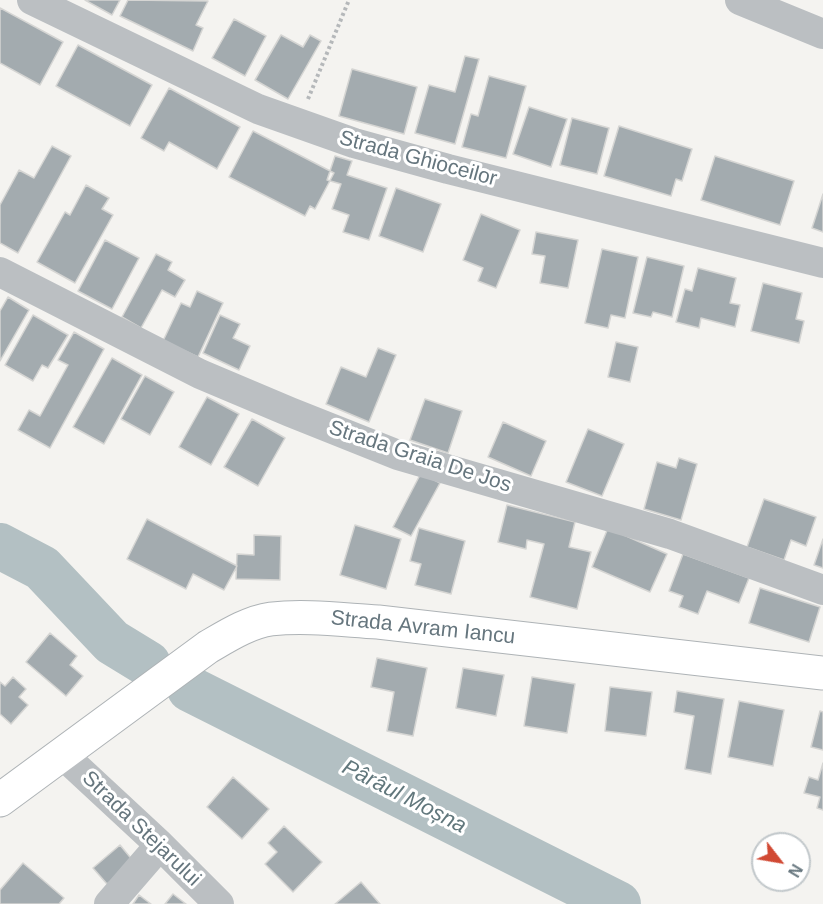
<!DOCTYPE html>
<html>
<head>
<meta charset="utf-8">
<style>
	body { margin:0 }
	#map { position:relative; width:823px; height:904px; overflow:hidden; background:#f4f3f0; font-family:Arial,sans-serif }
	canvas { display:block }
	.north { position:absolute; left:751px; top:832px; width:60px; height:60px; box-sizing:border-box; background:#fff; border:2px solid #c2c8cb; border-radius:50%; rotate:121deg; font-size:16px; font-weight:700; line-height:24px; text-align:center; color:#66767e }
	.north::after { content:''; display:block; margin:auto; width:21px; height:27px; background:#d14933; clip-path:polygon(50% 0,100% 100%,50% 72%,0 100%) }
</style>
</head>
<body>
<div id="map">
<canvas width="823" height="904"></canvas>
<div class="north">N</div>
</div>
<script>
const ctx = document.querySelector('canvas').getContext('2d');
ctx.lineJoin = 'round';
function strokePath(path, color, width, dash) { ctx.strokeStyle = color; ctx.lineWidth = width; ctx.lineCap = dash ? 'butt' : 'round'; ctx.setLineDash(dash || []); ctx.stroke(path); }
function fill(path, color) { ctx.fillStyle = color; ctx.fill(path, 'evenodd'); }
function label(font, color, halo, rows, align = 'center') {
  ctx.font = font + ' Arial,sans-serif'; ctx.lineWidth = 6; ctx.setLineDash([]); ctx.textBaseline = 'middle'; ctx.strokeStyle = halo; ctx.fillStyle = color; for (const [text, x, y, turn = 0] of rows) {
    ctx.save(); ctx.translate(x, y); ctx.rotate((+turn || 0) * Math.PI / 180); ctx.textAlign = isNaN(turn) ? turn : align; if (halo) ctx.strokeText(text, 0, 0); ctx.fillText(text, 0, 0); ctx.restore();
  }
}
const river = new Path2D(`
	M0 546 42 568 112 642 148 664
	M190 689 618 904`);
const building = new Path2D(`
	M85 0H120L112 15Z
	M128 0 208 1 196 25 203 28 193 51 120 16Z
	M0 8 63 42 40 85 0 63Z
	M234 19 266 36 245 76 212 58Z
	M281 35 303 47 310 35 321 41 288 99 255 80Z
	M78 45 152 85 130 126 56 86Z
	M465 56 479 59 455 144 415 133 429 85 455 92Z
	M352 69 417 87 404 134 339 116Z
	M489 76 526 86 506 158 462 147 471 114 478 116Z
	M169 88 240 127 217 169 169 142 164 151 141 138Z
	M529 107 567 119 551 167 513 154Z
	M572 118 609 128 597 174 560 165Z
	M619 126 692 149 682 181 676 179 671 196 604 176Z
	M253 131 334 173 315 209 310 206 305 216 229 177Z
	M52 146 71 156 18 253 0 243V205L19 170 34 178Z
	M335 156 352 161 347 175 387 188 369 240 343 232 349 215 332 209 341 184 327 180Z
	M715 156 794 181 780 225 701 200Z
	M86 185 109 198 102 209 113 215 75 283 37 262 65 212 70 215Z
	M396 188 441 204 423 252 379 236Z
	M823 194V232L812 228Z
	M481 214 520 230 496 288 478 281 483 268 463 260Z
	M536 232 578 240 568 288 540 283 545 256 532 254Z
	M105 240 139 258 112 309 78 291Z
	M602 249 638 257 625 318 611 315 608 328 585 323Z
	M156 254 172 262 168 270 185 280 175 297 162 290 141 328 122 317Z
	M647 257 684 266 672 317 653 312 651 317 633 313Z
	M698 268 736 278 730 303 740 305 735 327 701 318 699 328 676 322 685 289 692 291Z
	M763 283 802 293 796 319 804 321 799 343 751 331Z
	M197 291 223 303 198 357 163 341 181 303 190 307Z
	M8 297 29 310 0 361V311Z
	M33 315 68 335 48 368 42 365 33 381 5 365Z
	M220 315 240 324 233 338 250 346 239 370 203 353Z
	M74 332 104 349 50 448 18 430 29 410 40 416 68 365 58 360Z
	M616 342 638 347 630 382 608 377Z
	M378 348 396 355 369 422 326 404 341 367 366 377Z
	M112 358 142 375 104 444 73 427Z
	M145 376 174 392 150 435 121 419Z
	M207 397 239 414 211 465 179 447Z
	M425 399 462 411 448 453 410 440Z
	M252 419 285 438 258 486 224 467Z
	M503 422 546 441 531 476 488 457Z
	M588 429 624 444 602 496 566 482Z
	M679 458 697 464 681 520 644 509 657 462 676 468Z
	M421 473 440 483 411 536 393 527Z
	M764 499 816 517 806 546 791 540 784 560 747 547Z
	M507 505 575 522 569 547 591 552 577 609 530 597 544 544 527 540 526 549 498 542Z
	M147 519 237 566 224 590 193 574 186 589 127 559Z
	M355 525 401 539 386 589 340 575Z
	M419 528 465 541 451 594 415 585 421 564 410 561Z
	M608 528 667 554 650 592 592 567Z
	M254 535 281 536 280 580 236 579 237 554 254 555Z
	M823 539V568L814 565Z
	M683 554 749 578 739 603 707 591 698 614 679 607 683 596 669 591Z
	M760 588 820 607 809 642 749 623Z
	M50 633 77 656 70 665 83 676 66 696 26 662Z
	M377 658 427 668 413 736 387 731 394 692 371 687Z
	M463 668 504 675 496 716 456 708Z
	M13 677 26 689 19 697 28 705 11 724 0 714V682L5 686Z
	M532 677 575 684 567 733 524 726Z
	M610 687 652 692 646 736 605 731Z
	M677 691 724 699 711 774 685 769 694 716 674 712Z
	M739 701 784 710 773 766 728 757Z
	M820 711 823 712V750L811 747Z
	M823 763V810L817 808 820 797 804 793 809 777 818 780Z
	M233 777 269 809 242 839 207 807Z
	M284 826 322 862 293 892 265 864 277 852 268 843Z
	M120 845 134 862 107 884 93 868Z
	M23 863 64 898 59 904H0V890Z
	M361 882 380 904H335Z
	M173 894 186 904H165Z
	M139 895 151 904H133Z`);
const path = new Path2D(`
	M308 99 349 0`);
const street = new Path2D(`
	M32 0 258 109 354 143 448 169 823 263
	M740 0 823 34
	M0 272 200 374 290 412 398 455 670 534 823 590
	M63 755 160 845 219 904
	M109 904 160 845`);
const secondary = new Path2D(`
	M0 800 208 647C227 636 249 622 271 619 306 615 343 620 378 622L823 673`);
const streetNames = [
	["Strada Ghioceilor",418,159,15],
	["Strada Graia De Jos",420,457,18],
	["Strada Avram Iancu",423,628,6],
	["Strada Stejarului",141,829,44]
];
const waterNames = [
	["Pârâul Moșna",404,797,27]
];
strokePath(river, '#b3c0c3', 46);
fill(building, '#a3abaf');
strokePath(building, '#d5d5d3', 1.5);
strokePath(secondary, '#aeb3b6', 35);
strokePath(path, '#b5b8ba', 4, [3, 3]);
strokePath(street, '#bbbfc2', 30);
strokePath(secondary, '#fff', 33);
label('21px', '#66767e', '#fff', streetNames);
label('italic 22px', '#61777c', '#fff', waterNames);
</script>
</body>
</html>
